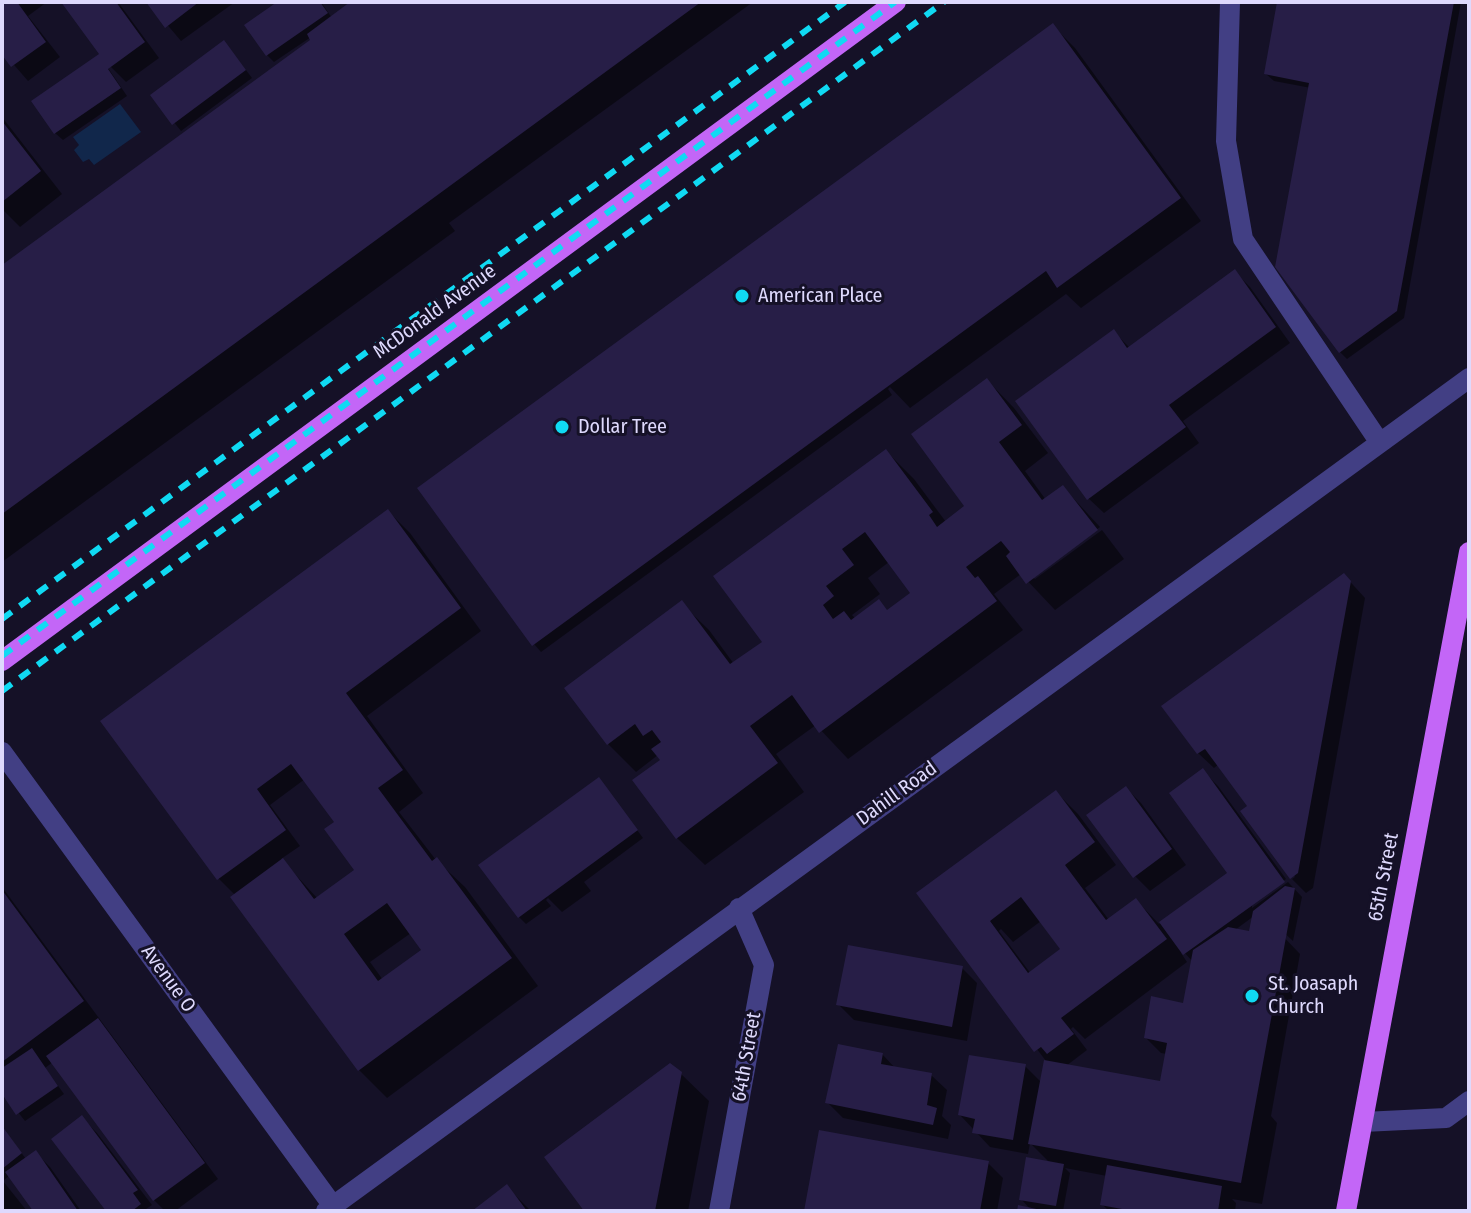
<!DOCTYPE html>
<html>
<head>
<meta charset="utf-8">
<style>
	body { margin:0 }
	#map { position:relative; width:1471px; height:1213px; overflow:hidden; background:#151127; font-family:"Fira Sans Condensed",sans-serif }
	canvas { display:block }
	.frame { position:absolute; inset:0; border:4px solid #ded9fd; pointer-events:none }
</style>
</head>
<body>
<div id="map">
<canvas width="1471" height="1213"></canvas>
<div class="frame"></div>
</div>
<script>
const ctx = document.querySelector('canvas').getContext('2d');
ctx.lineJoin = 'round';
function fill(path, color) { ctx.fillStyle = color; ctx.fill(path, 'evenodd'); }
function strokePath(path, color, width, dash) { ctx.strokeStyle = color; ctx.lineWidth = width; ctx.lineCap = dash ? 'butt' : 'round'; ctx.setLineDash(dash || []); ctx.stroke(path); }
function label(font, color, halo, rows, align = 'center') {
  ctx.font = font + ' "Fira Sans Condensed",sans-serif'; ctx.lineWidth = 6; ctx.setLineDash([]); ctx.textBaseline = 'middle'; ctx.strokeStyle = halo; ctx.fillStyle = color; for (const [text, x, y, turn = 0] of rows) {
    ctx.save(); ctx.translate(x, y); ctx.rotate((+turn || 0) * Math.PI / 180); ctx.textAlign = isNaN(turn) ? turn : align; if (halo) ctx.strokeText(text, 0, 0); ctx.fillText(text, 0, 0); ctx.restore();
  }
}
const water = new Path2D(`
	M120 104 141 132 94 165 89 159 83 162 74 150 79 145 73 137Z`);
const shadow = new Path2D(`
	M2 2H47L28 16 60 57 28 81 2 51Z
	M64 2H118L159 58 126 82 109 65Z
	M148 2H235L181 41Z
	M280 2H321L332 18 354 2H753L449 223 455 231 2 562V267L310 42 311 37 274 62 267 55Z
	M1279 2H1461L1404 318 1347 359 1340 352 1311 88 1274 81 1266 74Z
	M1053 26 1075 48 1201 221 1081 308 1066 294 910 408 890 387 888 389 892 395 541 652 534 644Z
	M230 49 252 78 181 131 152 95Z
	M106 65 127 96 63 140 55 133Z
	M2 117 62 194 20 227 2 209Z
	M1235 272 1250 287 1290 343 1183 421 1199 443 1104 513 1088 498 1114 332 1130 348Z
	M987 380 1014 408 1048 453 1025 471 1046 500 1063 487 1100 527 1032 576 1035 579 1102 530 1124 559 1055 610 1021 574 994 594 1023 630 848 759 816 725 776 754 804 792 705 865 677 838 663 760 658 755 636 772 608 744 681 603 709 630 734 664 764 642 886 451 914 479 946 522 967 507ZM889 562 913 593 888 612 856 619 852 615 880 594 868 578Z
	M388 511 410 533 481 631 367 716 423 793 399 812 436 860 465 887 538 986 387 1098 359 1070 233 898 236 896 219 879 102 721ZM305 779 336 822 357 871 318 899 281 859 300 846 270 805ZM411 933 424 951 383 980 370 962Z
	M1344 575 1365 598 1313 888 1306 893 1292 879 1295 877 1250 807 1219 764 1214 768 1198 753Z
	M1203 771 1218 786 1286 879 1252 903V908L1288 882 1302 897 1293 941 1280 929 1278 931 1300 954 1271 1116 1277 1123 1262 1204 1232 1199 1236 1203 1235 1211H1109L1102 1204 1107 1176 1065 1168 1070 1173 1063 1211H1019L1031 1210 1021 1199 1050 1163 1030 1143 1028 1154 990 1147 960 1115 1025 1066 1041 1082 1046 1061 919 894 1056 792 1078 814 1116 865 1085 888 1109 920 1136 900 1159 924 1229 873ZM1254 916 1251 933 1235 930ZM1041 921 1063 949 1031 974 999 931 1001 929 1013 942ZM1183 951 1193 962 1185 1005 1146 1038 1161 1053 1167 1054 1162 1084 1066 1066 1087 1050 1071 1029 1073 1027 1085 1039 1187 962 1181 953Z
	M605 787 643 838 584 882 591 891 562 912 548 898 546 900 551 906 526 924 519 917Z
	M1126 788 1141 803 1186 865 1150 891 1135 876Z
	M2 887 218 1179 175 1211H165L154 1200 53 1062 45 1068 64 1094 25 1121 6 1097 2 1100Z
	M962 968 977 983 967 1041 854 1020 839 1005Z
	M882 1054 896 1069 931 1075 947 1090 942 1116 951 1125 948 1139 843 1118 828 1103Z
	M680 1073 709 1101 688 1211H586Z
	M82 1118 97 1133 152 1205 146 1209 148 1211H109Z
	M2 1127 26 1159 35 1152 50 1167 81 1211H35L10 1175 3 1181 27 1211H2Z
	M988 1163 1003 1178 997 1211H806Z
	M507 1187 531 1211H475Z`);
const building = new Path2D(`
	M2 2H17L46 42 11 67 2 55Z
	M61 2H116L145 42 108 69 121 88 54 134 31 101 99 54Z
	M146 2H199L165 28Z
	M277 2H320L328 13 266 56 244 25Z
	M350 2H701L2 514V265L310 40 307 34Z
	M1277 2H1454L1397 311 1339 353 1275 267 1309 83 1264 74Z
	M1053 23 1181 198 1057 288 1046 271 532 646 417 488Z
	M224 40 246 70 172 125 150 95Z
	M2 121 41 171 2 202Z
	M1235 269 1276 327 1169 405 1186 427 1087 500 1015 401 1114 329 1127 348Z
	M987 378 1022 425 999 442 1042 500 1063 485 1098 530 1026 584 1006 556 1010 552 1001 541 966 567 975 578 978 576 997 601 819 733 792 695 750 726 778 763 676 839 632 780 660 760 651 749 661 742 652 730 643 736 635 724 607 745 564 688 682 600 730 664 762 642 713 576 886 449 933 512 929 515 937 527 964 506 911 434ZM865 532 910 593 887 610 879 599 851 620 844 611 833 619 823 605 834 596 826 586 854 565 842 549Z
	M388 509 461 608 346 693 403 770 378 788 432 861 437 857 512 958 358 1071 230 897 283 858 314 899 354 870 324 829 334 822 291 764 257 789 286 830 217 880 100 721ZM387 903 421 950 378 981 344 934Z
	M1344 573 1351 581 1298 873 1290 879 1240 811 1247 806 1205 749 1197 754 1161 706Z
	M1203 768 1285 882 1183 955 1159 922 1227 873 1169 793Z
	M599 777 638 830 518 918 478 865Z
	M1126 786 1172 849 1133 878 1086 815Z
	M1056 790 1095 842 1065 865 1106 920 1136 898 1167 939 1061 1018 1074 1034 1047 1054 1041 1047 1034 1052 916 893ZM1021 897 1060 949 1028 973 990 921Z
	M1285 886 1295 888 1241 1183 1028 1144 1044 1060 1160 1081 1167 1043 1144 1038 1151 996 1183 1003 1193 950 1228 927 1249 931 1253 911Z
	M2 890 84 1001 2 1062Z
	M848 945 963 966 952 1027 836 1005Z
	M98 1018 205 1163 153 1201 46 1056Z
	M838 1044 883 1053 881 1064 932 1073 927 1105 937 1108 933 1125 825 1103Z
	M32 1048 58 1086 16 1115 2 1094V1068Z
	M969 1055 1026 1064 1013 1140 972 1133 975 1119 958 1115Z
	M670 1063 682 1072 655 1211H584L544 1157Z
	M82 1115 138 1190 133 1193 141 1204 132 1211H106L51 1139Z
	M2 1126 22 1153 2 1169Z
	M819 1130 989 1161 980 1211H804Z
	M36 1150 78 1211H33L5 1172Z
	M1026 1157 1064 1164 1056 1206 1019 1200Z
	M1107 1165 1222 1186 1218 1211H1133L1100 1205Z
	M507 1184 527 1211H472Z
	M1018 1205 1041 1210V1211H1017Z`);
const minor = new Path2D(`
	M1230 2 1226 141 1243 239 1380 443
	M2 752 333 1206
	M1363 1122 1446 1118 1469 1101
	M326 1211 1469 378
	M719 1211 764 965 739 908`);
const major = new Path2D(`
	M2 661 896 2
	M1346 1211 1469 552`);
const rail = new Path2D(`
	M2 619 845 2
	M2 656 895 2
	M2 691 944 2`);
const markers = [
	[742,296,8,"#10daf3"],
	[562,427,8,"#10daf3"],
	[1252,996,8,"#10daf3"]
];
const poiNames = [
	["American Place",758,296],
	["Dollar Tree",578,427],
	["St. Joasaph",1268,984],
	["Church",1268,1007]
];
const streetNames = [
	["McDonald Avenue",435,312,-36],
	["Dahill Road",897,794,-36],
	["65th Street",1384,877,-79],
	["Avenue O",168,979,54],
	["64th Street",747,1057,-80]
];
fill(water, '#11274b');
fill(shadow, '#0007');
fill(building, '#271e47');
strokePath(minor, '#423f84', 20);
strokePath(major, '#c366f7', 20);
strokePath(rail, '#10daf3', 6, [12, 10]);
for (const [x, y, r, color] of markers) { const dot = new Path2D(); dot.arc(x, y, r, 0, 2 * Math.PI); ctx.fillStyle = color; ctx.fill(dot); strokePath(dot, '#151127', 3); }
label('20px', '#ded9fd', '#151127', poiNames, 'left');
label('20px', '#ded9fd', '#151127', streetNames);
</script>
</body>
</html>
